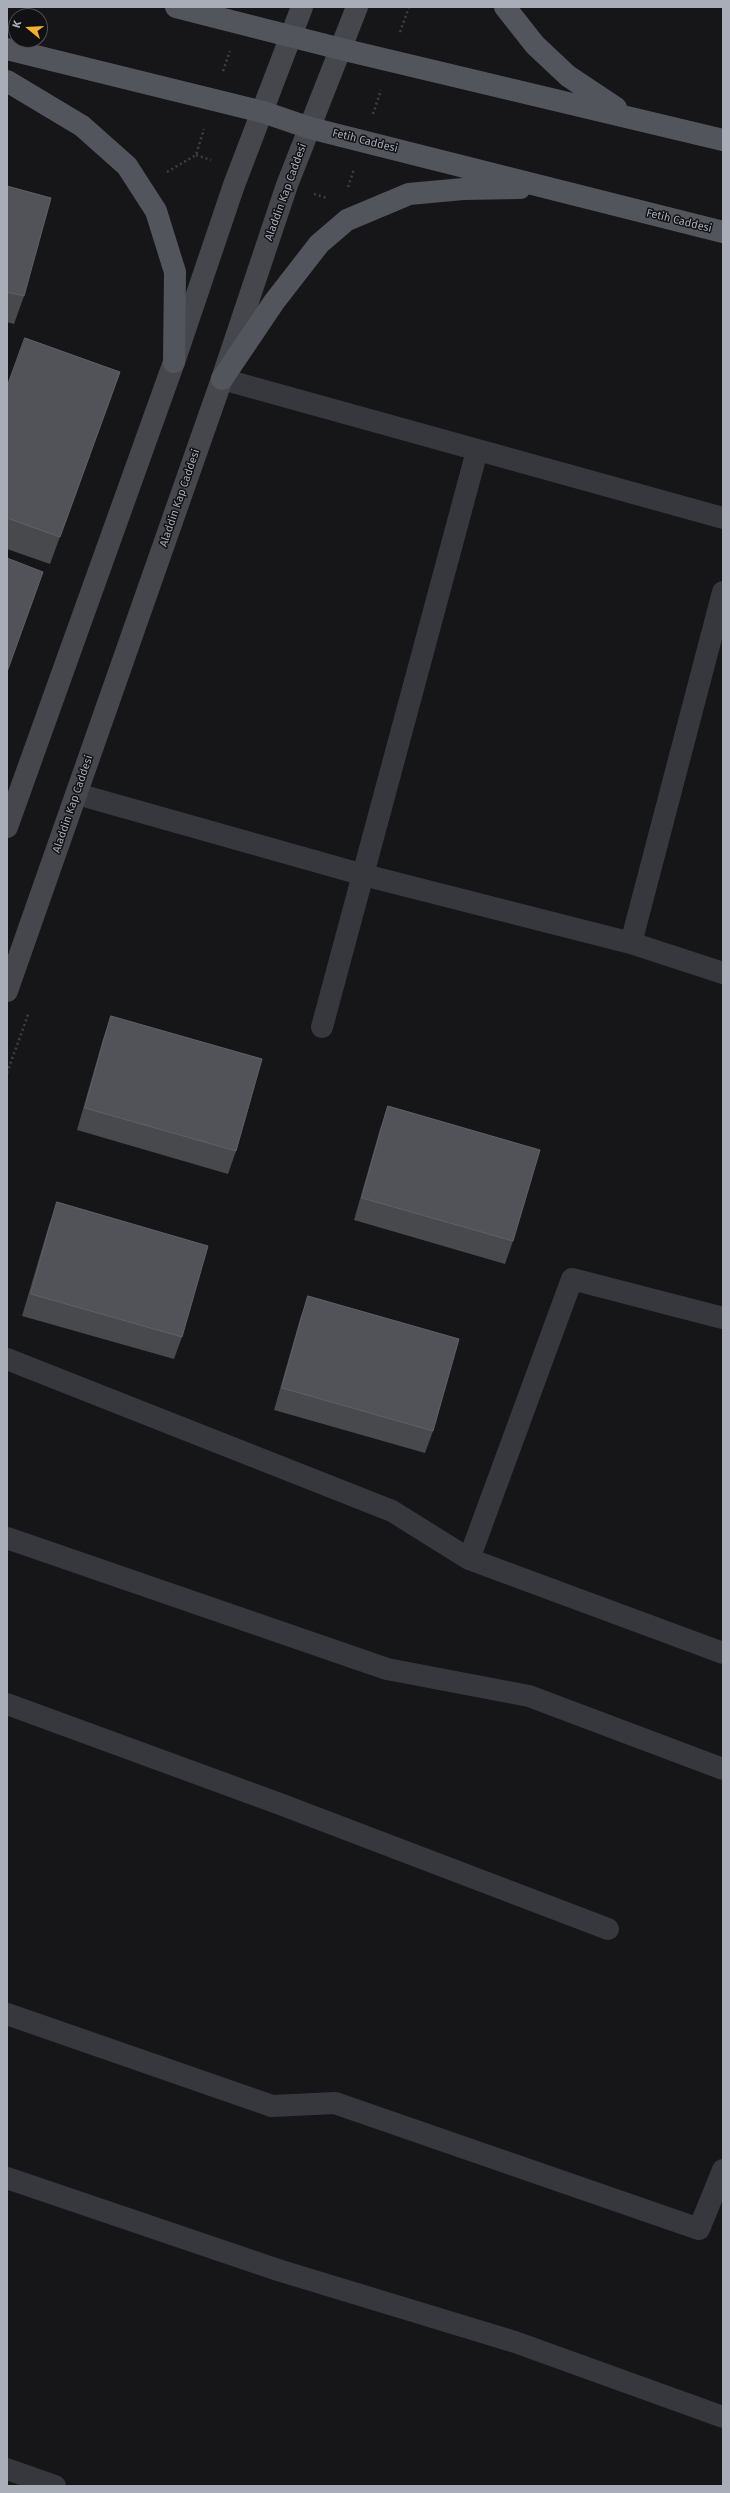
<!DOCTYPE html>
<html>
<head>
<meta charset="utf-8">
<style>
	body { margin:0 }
	#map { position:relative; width:730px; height:2493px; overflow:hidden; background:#161618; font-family:"Fira Sans",sans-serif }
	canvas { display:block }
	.frame { position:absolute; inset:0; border:8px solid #a8adb8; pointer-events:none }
	.north { position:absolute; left:8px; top:8px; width:40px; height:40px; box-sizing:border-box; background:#111113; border:1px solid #4d4f55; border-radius:50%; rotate:288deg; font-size:11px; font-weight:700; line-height:16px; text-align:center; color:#a8adb8 }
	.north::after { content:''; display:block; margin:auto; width:14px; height:18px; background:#f2b134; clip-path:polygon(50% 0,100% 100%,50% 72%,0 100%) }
</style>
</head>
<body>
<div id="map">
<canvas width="730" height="2493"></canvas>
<div class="frame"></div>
<div class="north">K</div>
</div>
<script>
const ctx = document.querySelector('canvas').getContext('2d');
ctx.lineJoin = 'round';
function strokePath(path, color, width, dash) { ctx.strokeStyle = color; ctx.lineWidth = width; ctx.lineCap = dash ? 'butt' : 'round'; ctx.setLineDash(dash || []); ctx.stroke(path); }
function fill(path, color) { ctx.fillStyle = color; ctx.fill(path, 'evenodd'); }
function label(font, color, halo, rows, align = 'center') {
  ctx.font = font + ' "Fira Sans",sans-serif'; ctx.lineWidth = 3; ctx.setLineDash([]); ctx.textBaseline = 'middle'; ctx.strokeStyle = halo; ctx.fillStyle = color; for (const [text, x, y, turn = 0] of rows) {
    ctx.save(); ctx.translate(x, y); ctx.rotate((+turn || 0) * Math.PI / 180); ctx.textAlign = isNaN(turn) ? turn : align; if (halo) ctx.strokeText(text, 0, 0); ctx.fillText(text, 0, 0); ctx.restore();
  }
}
const path = new Path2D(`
	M400 32 409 7
	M223 71 230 51
	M373 114 381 90
	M196 155 211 160
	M167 172 196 155 204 129
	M348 187 354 169
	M314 194 327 198
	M7 1073 29 1012`);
const street = new Path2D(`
	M222 379 723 518
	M77 794 364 875 631 943 723 973
	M631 943 723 592
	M322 1027 477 451
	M7 1359 392 1511 469 1559 723 1653
	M7 1538 387 1669 529 1696 723 1769
	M469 1559 572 1279 723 1318
	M7 1704 280 1804 608 1929
	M7 2014 272 2106 335 2103 699 2229 723 2170
	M7 2178 278 2270 515 2342 723 2417
	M7 2469 55 2486`);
const secondary = new Path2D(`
	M7 827 174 362 234 185 302 7
	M7 991 222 379 287 185 357 7`);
const primary = new Path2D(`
	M176 7 341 49 723 140
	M505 7 535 45 568 76 616 108
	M7 49 263 112 310 128 723 232
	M7 81 82 126 127 166 156 211 175 272 174 362
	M222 379 274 302 319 244 347 220 409 194 463 189 520 188`);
const wall = new Path2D(`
	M7 186 24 296 14 324 7 322Z
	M120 372 50 564 7 549V387Z
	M111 1016 236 1151 228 1174 77 1130 103 1039Z
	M388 1106 513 1241 505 1264 354 1220 380 1129Z
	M57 1202 182 1337 174 1359 22 1316 49 1225Z
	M308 1296 433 1431 425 1453 274 1410 300 1319Z`);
const building = new Path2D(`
	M7 186 51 198 24 296 7 292Z
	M25 338 120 372 60 537 7 518V387Z
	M7 558 43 572 7 672Z
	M111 1016 262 1059 236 1151 85 1108Z
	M388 1106 540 1150 513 1241 362 1198Z
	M57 1202 208 1246 182 1337 31 1294Z
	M308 1296 459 1339 433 1431 282 1388Z`);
const streetNames = [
	["Fetih Caddesi",365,141,14],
	["Aladdin Kap Caddesi",286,192,-70],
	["Fetih Caddesi",679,221,14],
	["Aladdin Kap Caddesi",180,498,-71],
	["Aladdin Kap Caddesi",73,804,-71]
];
strokePath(path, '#3d3f44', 2.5, [2, 3]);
strokePath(street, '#37383d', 22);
strokePath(secondary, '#45474d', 22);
strokePath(primary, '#53555c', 22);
fill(wall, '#47494d');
fill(building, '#525359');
strokePath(building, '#5f6168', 1);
label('11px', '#a8adb8', '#111113', streetNames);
</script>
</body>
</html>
